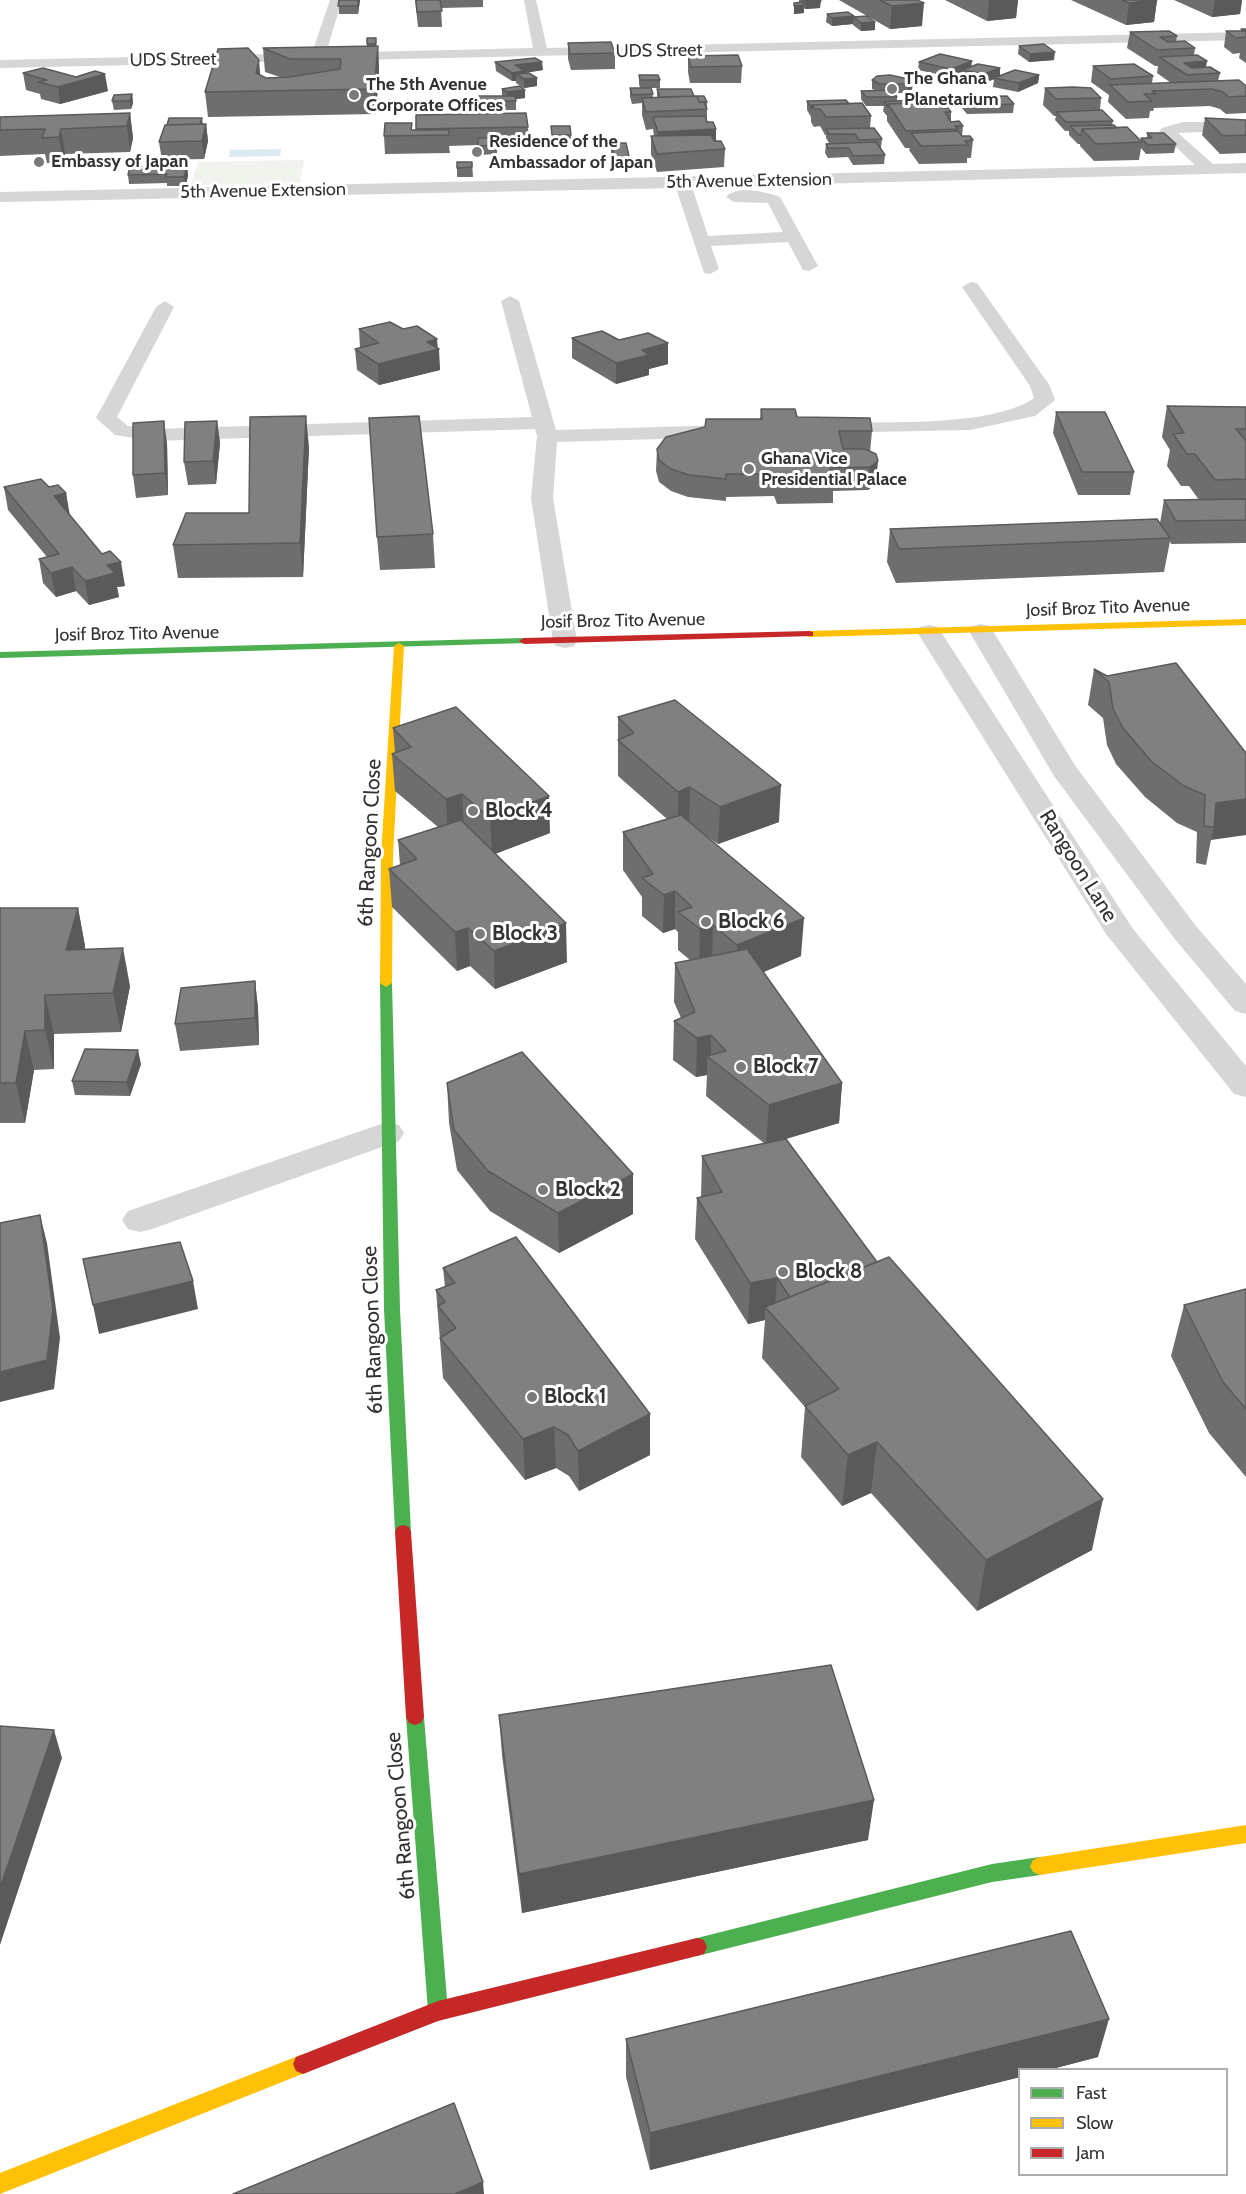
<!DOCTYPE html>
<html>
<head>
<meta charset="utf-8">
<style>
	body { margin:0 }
	#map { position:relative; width:1246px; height:2194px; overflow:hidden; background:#fff; font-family:Cabin,sans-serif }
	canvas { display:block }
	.legend { position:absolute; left:1018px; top:2068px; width:210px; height:108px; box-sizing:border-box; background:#fff; border:2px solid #adadad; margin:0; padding:8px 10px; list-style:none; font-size:18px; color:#323232 }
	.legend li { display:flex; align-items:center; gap:12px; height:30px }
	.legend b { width:30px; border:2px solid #adadad }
</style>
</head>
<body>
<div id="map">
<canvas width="1246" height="2194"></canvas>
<ul class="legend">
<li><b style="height:8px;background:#4caf50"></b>Fast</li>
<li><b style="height:8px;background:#ffc107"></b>Slow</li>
<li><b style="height:8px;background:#c62828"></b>Jam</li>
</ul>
</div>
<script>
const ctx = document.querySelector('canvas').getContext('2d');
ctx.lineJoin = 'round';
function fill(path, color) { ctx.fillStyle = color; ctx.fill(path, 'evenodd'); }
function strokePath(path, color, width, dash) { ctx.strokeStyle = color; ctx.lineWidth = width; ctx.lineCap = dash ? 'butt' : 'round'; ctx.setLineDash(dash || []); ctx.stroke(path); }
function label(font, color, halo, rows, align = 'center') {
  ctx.font = font + ' Cabin,sans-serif'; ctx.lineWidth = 6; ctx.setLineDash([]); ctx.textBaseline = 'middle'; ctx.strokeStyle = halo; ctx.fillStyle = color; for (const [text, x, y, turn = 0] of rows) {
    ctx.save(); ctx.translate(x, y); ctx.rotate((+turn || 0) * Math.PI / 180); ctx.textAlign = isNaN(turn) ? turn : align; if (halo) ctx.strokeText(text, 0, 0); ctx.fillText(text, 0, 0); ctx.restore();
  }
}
const green = new Path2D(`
	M304 160 300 183 191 185 198 162Z`);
const water = new Path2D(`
	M281 149 280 156 229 157 230 150Z`);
const street = new Path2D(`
	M330 0H342L326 53 533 48 524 0H536L547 48 1246 32V40L0 68V60L312 53Z
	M1183 122H1246V130L1178 133 1213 164 1246 163V173L692 187 708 236 783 232 768 203 734 202 726 197C737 185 766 192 780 197L818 266 809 271 803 270 788 242 711 246 719 269 710 274 704 273 676 188 0 202V192L1195 165 1159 131 1162 128Z
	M971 282 977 283 1050 386 1055 400 1035 416 970 430 820 433 817 429 820 425 827 423C880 421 992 428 1034 398L1030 386 962 287Z
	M510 296 519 301 556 430 728 425 735 427 738 431 735 435 728 437 557 442 553 498 577 641 574 646 565 648 556 646 553 641 531 498 537 436 535 429 153 441 115 435 96 418 156 307 165 301 174 307 117 417 128 426 153 429 532 417 501 301Z
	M981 624 990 626 993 631 1076 767 1196 926 1246 984V1014L1235 1011 1174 938 1054 776 969 631 972 626Z
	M929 625 938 627 941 632 1133 929 1246 1066V1097L1234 1094 1106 934 917 632 920 627Z
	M387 1122 399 1125 404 1133 399 1141 152 1229 140 1232 128 1229 122 1220 128 1211Z`);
const fast = new Path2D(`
	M524 638 529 641 528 643 0 658V652Z
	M386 979 392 983 400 1309 411 1532 409 1537 403 1539 397 1537 395 1532 384 1309 380 983Z
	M415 1709 421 1711 424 1717 448 2011 445 2018 438 2021 431 2018 428 2011 406 1717 409 1711Z
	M1040 1857 1047 1860 1050 1866 1047 1872 1040 1875 992 1882 697 1956 690 1954 687 1947 690 1940 697 1938 992 1864Z`);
const slow = new Path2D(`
	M1246 619V625L809 637 804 634 809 631Z
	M399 643 404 646 393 856 392 983 386 987 380 983 381 856 394 646Z
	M1246 1825V1843L1040 1875 1033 1872 1030 1866 1033 1860 1040 1857Z
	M303 2054 310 2057 313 2064 310 2071 0 2194V2173Z`);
const jam = new Path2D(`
	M809 631 813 632V636L524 644 519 641 524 638Z
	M403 1525 409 1527 411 1532 424 1717 421 1723 415 1725 409 1723 406 1717 395 1532 397 1527Z
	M697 1938 704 1940 707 1947 704 1954 697 1956 438 2021 303 2074 296 2071 293 2064 296 2057 438 2001Z`);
const wall = new Path2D(`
	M339 0H360L358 14H339Z
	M415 0H483V7L441 8 442 27H418Z
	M799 0H820V8L805 9 804 8V13L794 14V3H799Z
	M839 0H917L922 26 890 29Z
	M945 0H1018L1016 18 987 21Z
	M1071 0H1157L1154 22 1126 25Z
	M1174 0H1242L1240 14 1212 17Z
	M827 14 854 17 875 30 861 31 853 25V24L832 26 826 22Z
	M1241 29H1246V63L1239 58 1240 53 1233 54 1224 47 1226 31H1241Z
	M1130 32 1177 36 1176 42 1195 48 1194 55 1206 67 1220 73 1218 81 1246 86V113L1226 114 1220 109 1210 106 1154 108 1153 111H1150L1149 118 1126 119 1108 102 1109 95 1091 82 1093 66 1153 76 1152 83H1171L1157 73 1158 66H1155L1127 48Z
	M367 38H376V46H378L379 70 376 114 208 117 205 92 266 78 280 77 265 72 263 48 367 47Z
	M568 43 615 53V69L571 70 568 59Z
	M1019 46 1054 60 1029 62 1018 54Z
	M688 56 742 66 741 83H690L688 72Z
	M495 62 543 70 524 73 537 86 524 88 516 83V81H512L496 71Z
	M919 62 1000 68V76L1039 75 1038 83 1018 92 993 87 994 79 984 83 961 78 962 73 950 77 918 70Z
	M23 73 76 77 108 91 60 104 41 99 40 94 26 90Z
	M639 75 660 80V88H651L653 97H657V89L694 96 707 102V120L716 141 725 149 724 167 657 172 651 154V136H654L653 129 646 130 642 115V103L632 104 630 97V88H640L639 84Z
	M872 80H913L912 89 908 93H894L897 97V101L942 108 951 112V122L963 126 962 136 973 140 971 158H967V163L919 164 909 150 910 148H905L887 121V116L883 111 884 106H866L861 99V91L875 90 872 89Z
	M1045 88 1101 98 1100 110 1113 121 1112 125 1141 141V138H1147V133L1176 144 1174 153 1146 154 1141 148 1139 160 1094 161 1080 146V144H1078L1069 135V131H1065L1055 120 1056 116H1054L1043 105Z
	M502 89 525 90V98L516 99V110H480L479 96H502Z
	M132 94 133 103 131 109 114 110 112 101Z
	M961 97 1014 104 1013 113 967 114 960 106Z
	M807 101 849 104 871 116 870 128 882 139 881 148 885 155 884 164 853 165 848 157 828 158 825 153 826 144 829 143 826 138V135H825L820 126 814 127 811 122V117L807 110Z
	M130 113 133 138 130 152 65 154 63 163H47L45 154 0 156V117Z
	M416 115 528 127 529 144 497 145V154L478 155V145L449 146 450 153 385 154 384 136 412 123V130H416Z
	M202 118 203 124H206L208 141 204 159 162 160 159 142Z
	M1205 118 1246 120V153L1220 154 1202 135Z
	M551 126 571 135V144H553Z
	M611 143 630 161V170H615L611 152Z
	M457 162H472L473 177H457Z
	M187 166 188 175 186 186H167V183L129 184 128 175Z
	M359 329H403L437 339 440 370 379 385 357 370 355 349 360 348Z
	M572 338 668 343V364L649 369V375L616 384 572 358Z
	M1167 406 1246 407V543L1171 544 1170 541 1164 572 896 583 887 562 890 529 1160 523 1164 500H1199L1189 486H1181L1167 466 1170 450 1162 437Z
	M761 409 797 417 872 431 870 452 876 483 868 490 833 491V503L777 504 774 496 726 497V501L688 497 671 491 659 482 656 471 657 449 760 419Z
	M1056 412 1134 472 1130 495H1078L1053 433Z
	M217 421 220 443 216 484 188 485 184 462Z
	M167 443 168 495 136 498 133 475Z
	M309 447 303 577 178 578 173 545 249 513Z
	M4 487H49L66 493 69 515 125 586 117 587 119 597 89 605 76 591 56 597 43 583 39 559 47 557 8 510Z
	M433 534 435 568 380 570 377 537Z
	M1094 669 1246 753 1211 840 1206 865 1196 863 1197 832 1177 823 1145 797 1116 764 1107 745 1103 718 1088 705Z
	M618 717 779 822 718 844 703 834 801 956 763 972 842 1083 839 1123 785 1139 1092 1550 977 1611 871 1493 842 1506 801 1457 805 1407 762 1358 765 1320 748 1324 695 1239 697 1198 701 1197 702 1156 765 1144 706 1096 707 1075 696 1077 673 1060 674 1021 681 1018 674 1002 675 963 690 960 678 950V932L675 929 663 933 642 916V897L623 870V832L667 819 618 776Z
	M393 728 550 833 495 854 567 962 495 989 470 966 457 971 392 907 389 869 400 865 398 840 438 827 395 791 392 754 395 753Z
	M0 908H78L85 946V949L130 986 121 1032 54 1034V1069L34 1070 25 1123H0Z
	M255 981 258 1008 259 1045 180 1051 175 1024Z
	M141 1064 130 1096 75 1095 72 1081Z
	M447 1083 633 1174V1214L559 1253 490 1211 457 1170 449 1123Z
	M443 1268 650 1414V1455L579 1491 569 1476 556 1468 525 1480 443 1378 436 1290 445 1287Z
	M1246 1289V1477L1209 1433 1171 1356 1184 1305Z
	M499 1715 868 1840 522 1913 502 1755Z
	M626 2039 1098 2057 1048 2070H1020V2077L650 2170 626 2077Z`);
const shadedWall = new Path2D(`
	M358 0H360L358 14Z
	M989 0H1018L1016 18 987 21Z
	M1157 0 1154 22 1126 25 1129 3Z
	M1215 0H1242L1240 14 1212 17Z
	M806 1H821L820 8 805 9Z
	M924 3 922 26 890 29 892 6Z
	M804 5V13L794 14V6Z
	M854 16V18L853 17V24L832 26V18Z
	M875 22V30L861 31V23Z
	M378 46 379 70 376 114 374 89Z
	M1055 52 1054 60 1029 62 1030 54Z
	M259 60 261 84 256 73Z
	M972 61 971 69 962 70V73L950 77 951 69Z
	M1207 61 1205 74 1182 72 1184 63Z
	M542 62 543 70 524 73V79L537 78V86L524 88V79L516 74V81H512V73L515 65Z
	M1000 68V77L984 83V74Z
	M105 74 108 91 60 104 58 87Z
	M1039 75 1038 83 1018 92 1019 83Z
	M913 80 912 89 908 93V84Z
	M525 90V98L507 100V92Z
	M132 94 133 103 131 109 130 101Z
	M130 113 133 138 130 152 127 126Z
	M206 124 208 141 204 159 202 141Z
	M61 129 65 154 63 163 59 137Z
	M716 129V146L658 150V132Z
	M187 166 188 175 186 186 184 177Z
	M437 339V350L439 349 440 370 379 385 378 364 427 342Z
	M668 343V364L649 369V375L616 384V363L642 350Z
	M306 416 309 447 303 577 300 543Z
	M164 421 167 443 168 495 165 473Z
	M217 421 220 443 216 484 213 461Z
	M878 461 876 483 868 490 870 467Z
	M66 493 70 516 54 496Z
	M121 562 125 586 117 587 119 597 89 605 85 581 107 565Z
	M72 567 76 591 56 597 51 573Z
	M781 785 779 822 718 844 720 807Z
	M690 787 689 824 678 829V792Z
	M462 794 464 831 448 836 446 799Z
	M549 796 550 833 492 855 490 818Z
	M1246 799V835L1211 840 1214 827 1216 803Z
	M675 891V929L663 933 664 895Z
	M78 908 85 946 74 989 66 950Z
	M804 918 801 956 736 984 737 945Z
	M566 923 567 962 495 989 494 951Z
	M713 925 712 964 699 968 700 929Z
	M468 928 470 966 457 971 455 932Z
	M123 948 130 986 121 1032 113 993Z
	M255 981 258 1008 259 1045 255 1018Z
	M45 995 54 1034V1069L45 1030Z
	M25 1031 34 1070 25 1123 16 1083Z
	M711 1035V1059L707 1056V1075L696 1077 697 1038Z
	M138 1050 141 1064 130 1096 127 1082Z
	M842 1083 839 1123 766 1145 769 1105Z
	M633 1174V1214L559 1253 558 1213Z
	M40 1215 47 1243 60 1338 54 1389 0 1402V1372Z
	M777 1278 774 1317 765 1307V1320L748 1324 750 1283Z
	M193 1281 198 1309 99 1334 93 1305Z
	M650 1414V1455L579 1491 578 1451Z
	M554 1427 556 1468 525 1480 523 1439Z
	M877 1442 871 1493 842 1506 848 1455Z
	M1103 1499 1092 1550 977 1611 986 1560Z
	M54 1730 62 1758 0 1945V1888Z
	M874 1800 868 1840 522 1913 519 1874Z
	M1109 2019 1098 2057 1048 2070H1020V2077L650 2170V2133Z
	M483 2182 484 2194H455Z`);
const building = new Path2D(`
	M339 0H358V6H338Z
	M416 0H440L442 11 417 12Z
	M804 0H820L821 1H806Z
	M880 0H917L924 3 892 6Z
	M1122 0H1157L1129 3Z
	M804 2V5L794 6V3Z
	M848 12 854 16 832 18 827 14Z
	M867 16 875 22 861 23 853 17Z
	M1241 29H1246V37L1236 38 1226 31H1245Z
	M1169 31 1177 36 1160 37 1168 42 1185 41 1195 48 1157 50 1130 32Z
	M367 38H376V44H367Z
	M611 42 615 53 570 54 568 43Z
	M1044 44 1055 52 1030 54 1019 46Z
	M378 46 374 89 205 92 218 49 248 48 259 60 256 73 266 78 289 77 340 69 341 59H290L263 48Z
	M940 54 972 61 951 69 919 62Z
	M738 55 742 66 691 67 688 56Z
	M1197 55 1207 61 1184 63 1192 68 1210 67 1220 73 1187 75 1159 57Z
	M535 58 542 62 515 65 524 71 512 73 495 62Z
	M978 64 1000 68 984 74 962 70Z
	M1134 64 1153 76 1111 79 1093 66Z
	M43 68 76 77 95 71 105 74 58 87 38 82 47 80 23 73Z
	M1015 70 1039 75 1019 83 994 78Z
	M529 73 537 78 524 79 516 74Z
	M639 75H658L660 80H640Z
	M890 75 913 80 908 84H880L872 80 877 76Z
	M1239 80 1246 86V96L1229 97 1223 92 1212 89 1152 91 1156 94H1144L1152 101 1128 102 1110 85Z
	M520 86 525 90 507 92 502 89Z
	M1073 87 1091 88 1101 98 1056 99 1045 88Z
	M630 88H651L653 94 632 95Z
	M657 89H691L694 96H704L707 102H699L697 96 660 97Z
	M892 90 897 97H866L861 91Z
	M132 94 130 101H112L114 95Z
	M479 96H515L516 101H480Z
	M697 96 699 102H704L707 109 646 112 642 98Z
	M1007 96 1014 104 968 106 961 97Z
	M935 98 940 104 938 102 888 104V107L884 102Z
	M846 100 849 104 812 105V109L807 101Z
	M938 102 942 108H948L951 112H945L951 122 959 121 963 126H955L958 129 906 131 888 104Z
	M862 103 871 116 826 117 820 109H815L812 105Z
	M1102 110 1113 121 1066 122 1056 112Z
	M130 113 127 126 61 129 59 137 42 138 45 129 0 130V117Z
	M526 113 528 127 416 129V115Z
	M705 116 707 122H713L716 129 658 132 653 117Z
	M169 118H202L200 124 167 125Z
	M1205 118 1246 120V135L1223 136Z
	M385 123H412L411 130H449V135L384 136Z
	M206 124 202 141 159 142 165 125Z
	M1114 125 1117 128 1082 129 1081 135H1079L1070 126Z
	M551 126H570L571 135H552Z
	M1127 127 1142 142 1096 144 1082 129Z
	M874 128 882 139 859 140 855 134H829L826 129Z
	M958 131 962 136H970L973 140 965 141 968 145 921 146 911 133Z
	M1147 133H1164L1176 144 1148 145 1141 138H1152Z
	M711 135 714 141H721L725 149 657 154 651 136Z
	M478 138H497V145L478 146Z
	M876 142 885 155 853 156 849 148H828L826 144Z
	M611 143H626L630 161H615Z
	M457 162H472V167L457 168Z
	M187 166 184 177H166L167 174 128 175 130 167Z
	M390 322 403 329 417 326 437 339 427 342 439 349 378 364 355 349 379 343 359 329Z
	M602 331 619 340 648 333 668 343 642 350 649 355 616 363 572 338Z
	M1167 406 1246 407V429H1236L1246 441V479L1215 480 1195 454H1187L1173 434 1184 433Z
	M761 409H795L797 417 870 418 872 431H839L843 449H865L876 454 878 461 870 467 830 468 834 480 778 481 775 474H726V479L689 475 671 469 659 460 657 449 666 437 705 427 706 419H762Z
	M1056 412H1105L1134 472H1082Z
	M306 416 300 543 173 545 186 513H249L250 417Z
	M419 416 433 534 377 537 369 418Z
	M164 421 165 473 133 475V423Z
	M217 421 213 461 184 462 185 422Z
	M41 479 49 487 58 485 66 493 54 496 102 554 110 551 121 562 107 565 115 573 85 581 72 567 51 573 39 559 59 554 4 487Z
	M1246 499V520L1176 521 1164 500Z
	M1157 519 1170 538 899 549 890 529Z
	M1176 663 1246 753V799L1216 803 1214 827 1204 826 1205 795 1184 786 1151 761 1123 728 1113 709 1109 682 1094 669 1107 676Z
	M675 700 781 785 720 807 690 787 678 792 618 740 634 733 618 717Z
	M456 707 549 796 490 818 462 794 446 799 392 754 411 747 393 728Z
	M681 815 804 918 737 945 713 925 700 929 678 912 692 907 675 891 664 895 642 878 653 874 623 832Z
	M461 820 566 923 494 951 468 928 455 932 389 869 417 859 398 840Z
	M0 908H78L66 950 123 948 113 993 45 995V1030L25 1031 16 1083H0Z
	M747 949 842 1083 769 1105 707 1056 726 1051 711 1035 697 1038 674 1021 695 1012 675 963Z
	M255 981V1018L175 1024 181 988Z
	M85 1049 138 1050 127 1082 72 1081Z
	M522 1052 633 1174 558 1213 488 1171 454 1130 447 1083Z
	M786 1139 877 1262 790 1297 777 1278 750 1283 697 1198 722 1192 702 1156Z
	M40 1215 53 1309 47 1360 0 1372V1223Z
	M516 1237 650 1414 578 1451 568 1435 554 1427 523 1439 440 1338 456 1328 438 1306 445 1302 436 1290 455 1283 443 1268Z
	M180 1242 193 1281 93 1305 83 1259Z
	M889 1257 1103 1499 986 1560 877 1442 848 1455 805 1406 839 1389 765 1307Z
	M1246 1289V1409L1223 1382 1184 1305Z
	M831 1665 874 1800 519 1874 499 1715Z
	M0 1726 54 1730 0 1888Z
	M1071 1931 1109 2019 650 2133 626 2039Z
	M454 2103 483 2182 455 2194H233Z`);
const markers = [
	[892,89,6,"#7a7a7a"],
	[354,95,6,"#7a7a7a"],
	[477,152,6,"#7a7a7a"],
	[39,162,6,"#7a7a7a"],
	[749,469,6,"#7a7a7a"],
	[473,811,6,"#7a7a7a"],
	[706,922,6,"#7a7a7a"],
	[480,934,6,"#7a7a7a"],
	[741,1067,6,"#7a7a7a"],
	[543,1190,6,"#7a7a7a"],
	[783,1272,6,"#7a7a7a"],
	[532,1397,6,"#7a7a7a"]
];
const farStreetnames = [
	["UDS Street",659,51,-1],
	["UDS Street",173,60,-1],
	["5th Avenue Extension",749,181,-1],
	["5th Avenue Extension",263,191,-1],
	["Josif Broz Tito Avenue",1108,608,-2],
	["Josif Broz Tito Avenue",623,621,-1],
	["Josif Broz Tito Avenue",137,634,-1]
];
const farPoinames = [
	["The Ghana",904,79],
	["Planetarium",904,100],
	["The 5th Avenue",366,85],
	["Corporate Offices",366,106],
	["Residence of the",489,142],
	["Ambassador of Japan",489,163],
	["Embassy of Japan",51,162],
	["Ghana Vice",761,459],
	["Presidential Palace",761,480]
];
const poiNames = [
	["Block 4",485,811],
	["Block 6",718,922],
	["Block 3",492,934],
	["Block 7",753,1067],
	["Block 2",555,1190],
	["Block 8",795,1272],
	["Block 1",544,1397]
];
const streetNames = [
	["6th Rangoon Close",370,843,-87],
	["Rangoon Lane",1078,866,58],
	["6th Rangoon Close",373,1330,-92],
	["6th Rangoon Close",401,1816,-95]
];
fill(green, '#f1f3ed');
fill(water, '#dbeaf0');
fill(street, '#d6d6d6');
fill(fast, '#4caf50');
fill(slow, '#ffc107');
fill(jam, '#c62828');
fill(wall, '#6e6e6e');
fill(shadedWall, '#5a5a5a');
fill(building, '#808080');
strokePath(building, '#5a5a5a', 1.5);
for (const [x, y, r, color] of markers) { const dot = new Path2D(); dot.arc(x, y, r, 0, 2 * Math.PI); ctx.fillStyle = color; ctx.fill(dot); strokePath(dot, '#fff', 2); }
label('18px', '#323232', '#fff', farStreetnames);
label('bold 18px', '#323232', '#fff', farPoinames, 'left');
label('bold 21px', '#323232', '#fff', poiNames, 'left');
label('21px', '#323232', '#fff', streetNames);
</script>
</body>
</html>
